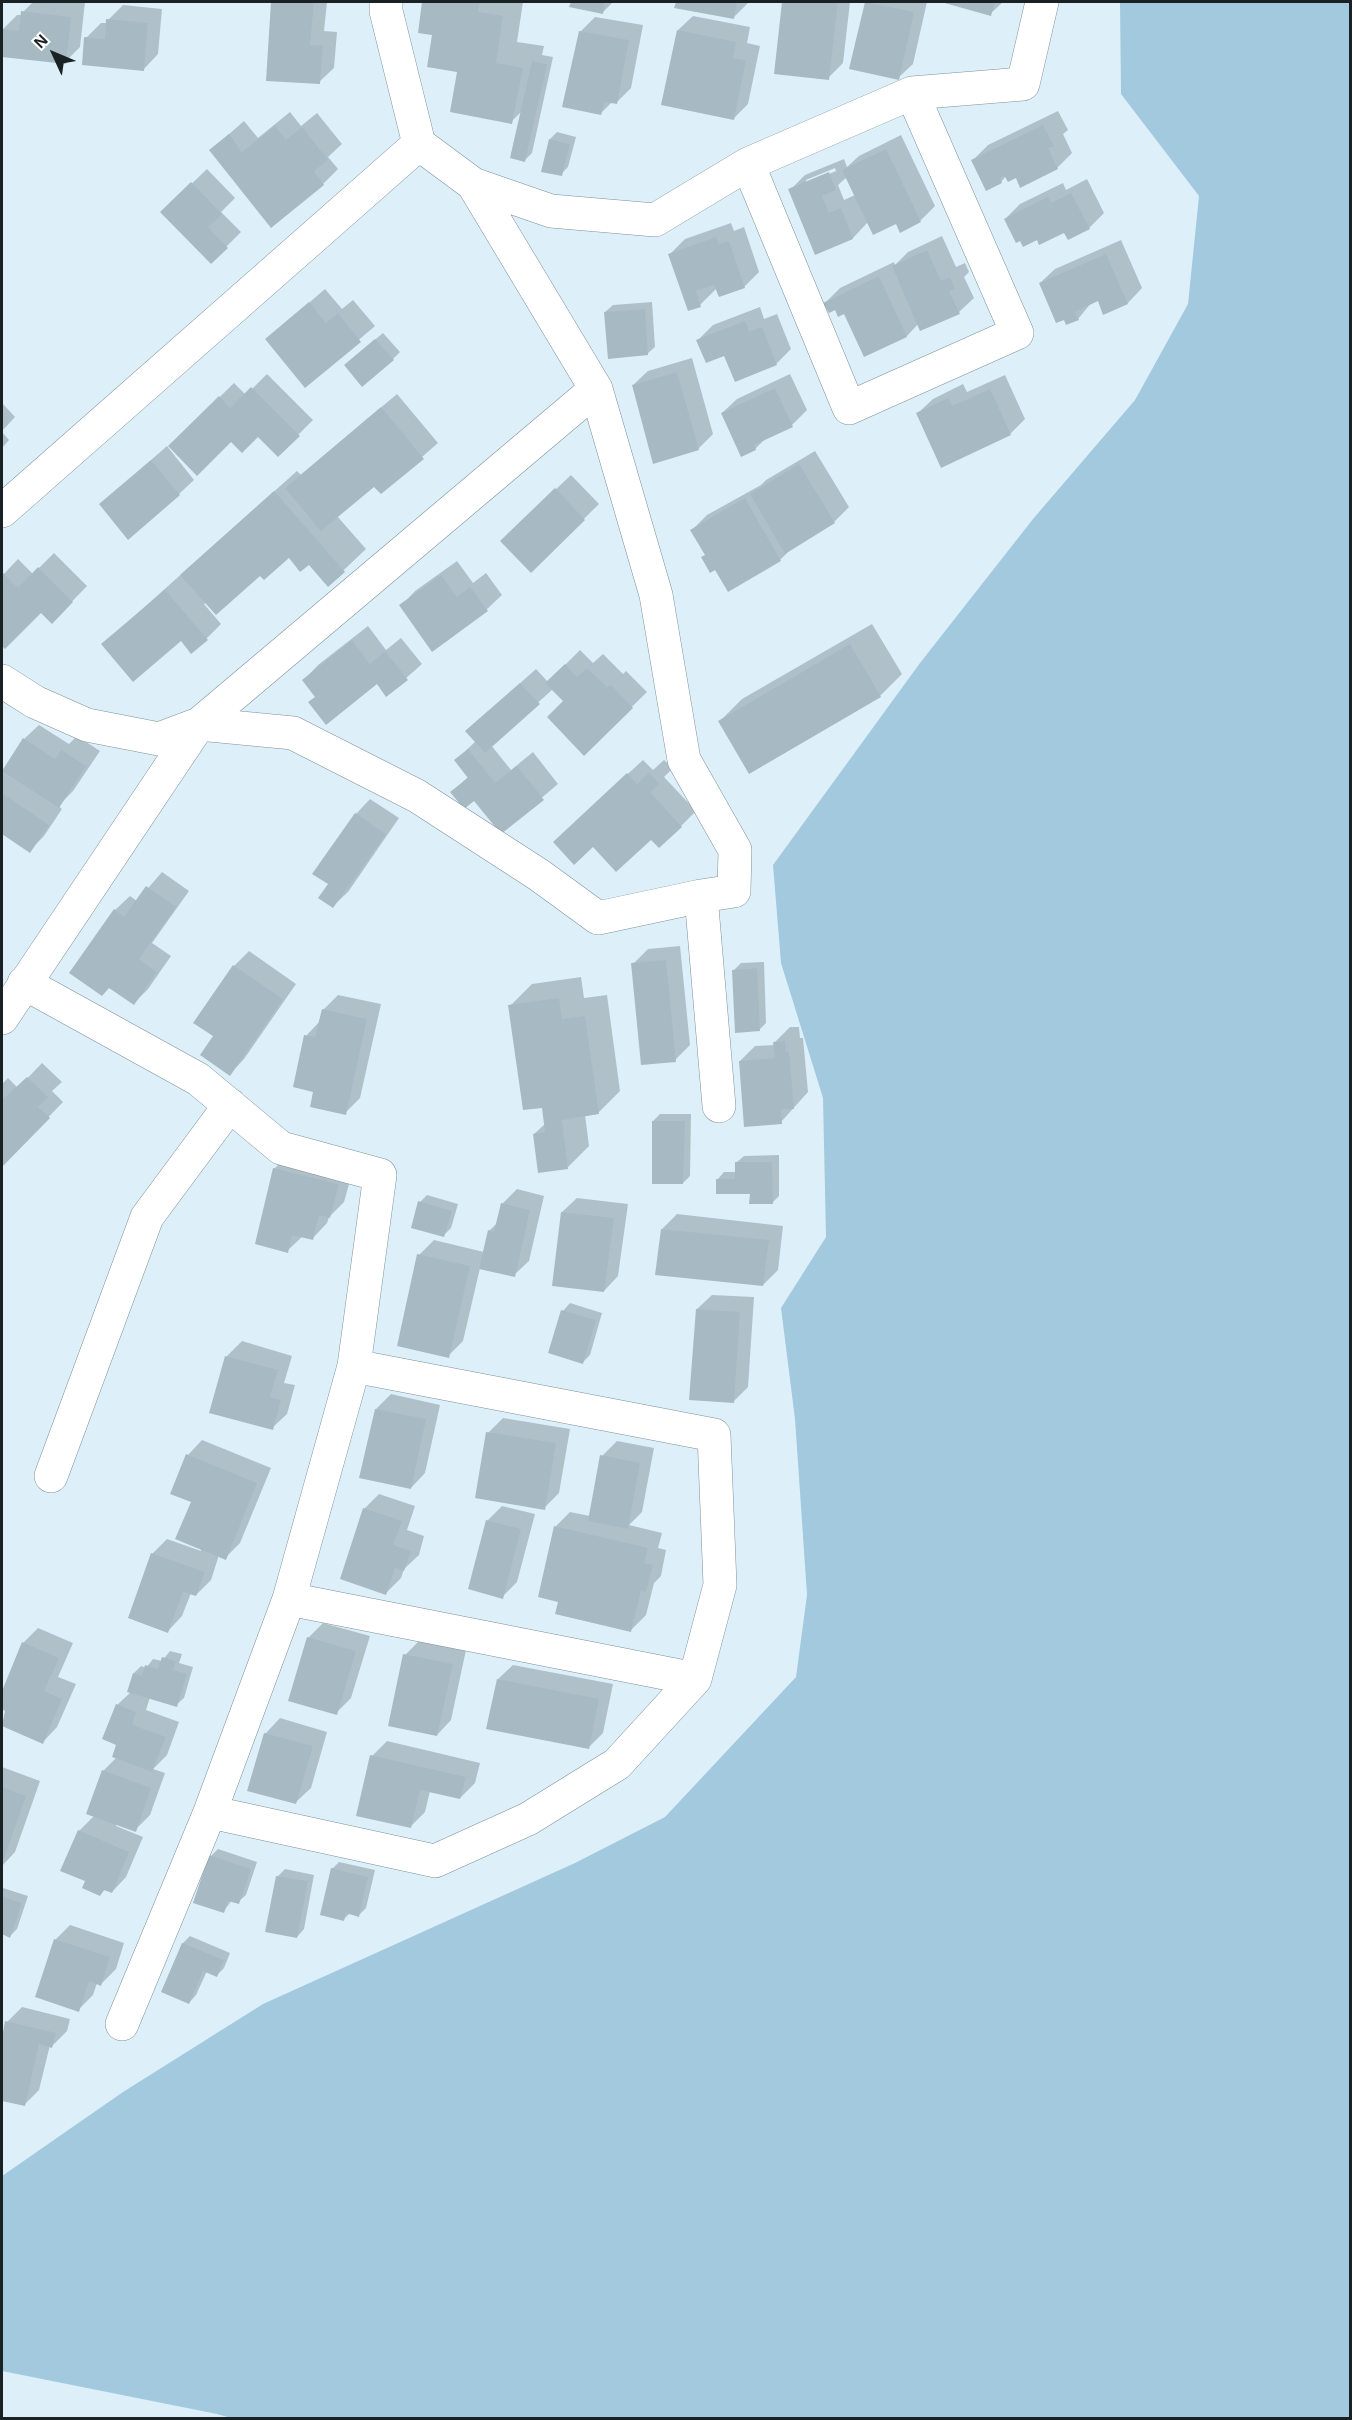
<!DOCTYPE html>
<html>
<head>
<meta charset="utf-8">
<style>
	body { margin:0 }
	#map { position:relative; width:1352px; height:2420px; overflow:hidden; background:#ddf0fa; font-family:Helvetica,sans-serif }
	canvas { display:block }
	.frame { position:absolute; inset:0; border:3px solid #1a2125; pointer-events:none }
	.north { position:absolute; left:24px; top:24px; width:60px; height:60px; -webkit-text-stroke:4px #fff; paint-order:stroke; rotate:314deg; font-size:16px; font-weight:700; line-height:24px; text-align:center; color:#1a2125 }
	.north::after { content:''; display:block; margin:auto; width:21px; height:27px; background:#1a2125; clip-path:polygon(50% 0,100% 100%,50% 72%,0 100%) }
</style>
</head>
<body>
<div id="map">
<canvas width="1352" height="2420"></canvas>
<div class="frame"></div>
<div class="north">N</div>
</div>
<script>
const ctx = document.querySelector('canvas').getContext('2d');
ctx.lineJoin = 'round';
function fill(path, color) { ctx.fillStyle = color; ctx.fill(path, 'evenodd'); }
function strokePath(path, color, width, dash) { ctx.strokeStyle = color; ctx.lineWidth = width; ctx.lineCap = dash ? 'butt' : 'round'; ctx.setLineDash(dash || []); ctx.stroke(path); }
const green = new Path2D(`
	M1120 2H1350V2418H231L217 2414 2 2371V2176L123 2092 263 2004 575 1863 665 1817 796 1677 807 1595 795 1419 781 1308 826 1237 823 1098 781 963 773 865 920 663 1033 519 1135 400 1188 304 1199 196 1121 94Z`);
const shadow = new Path2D(`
	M33 2H85L80 47 65 62 2 56 3 29 17 15H22L23 12Z
	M273 2H327L324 31 337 32 334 68 319 82 267 79Z
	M424 2H523L517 42 544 46 542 55 553 57 532 153 525 160 522 111 511 122 459 70 433 33 419 31Z
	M572 2H613L602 13 571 6Z
	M677 2H749L733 18 676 7Z
	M783 2H850L843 63 828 78 775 72Z
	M866 2H927L913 64 898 78Z
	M945 2H1003L990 14Z
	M123 5 162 9 158 54 144 69 86 38 101 23H108V20Z
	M693 16 750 27 747 43 760 46 748 104 733 119 678 30Z
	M595 17 643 25 631 88 616 103 612 102 601 113 580 32Z
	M1058 111 1068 130 1063 134 1072 153 1057 168 1006 176 1001 182 973 160 988 145Z
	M290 112 301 126 317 113 342 144 328 157 338 169 323 184 211 150 244 121 258 138Z
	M557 132 576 137 568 167 561 174 550 139Z
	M901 135 935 206 920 221 868 222 853 238 816 253 790 190 805 175 844 159 847 167 859 156ZM835 168 836 171 806 184V180ZM847 177 855 195 844 200 838 185Z
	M207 169 235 198 221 212 241 232 211 262 162 212Z
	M1087 179 1104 213 1089 228 1065 231 1038 238 1005 219 1020 204 1063 183 1066 190Z
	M731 223 734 231 744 227 759 272 744 287 717 288 700 305 670 254 685 239Z
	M942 236 956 267 965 263 969 272 964 277 974 298 959 312 918 324 907 336 865 355 845 312 825 303 840 288 894 262 895 265 908 252Z
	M1121 240 1142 288 1128 303 1099 299 1092 302 1078 319 1067 323 1040 283 1055 269Z
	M325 289 342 309 353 300 375 326 305 386 267 339Z
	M652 302 655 347 647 354 605 312 613 305Z
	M760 307 764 319 777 314 791 349 776 364 725 354 698 340 713 325Z
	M383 333 400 352 393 359 353 358Z
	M692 358 713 434 698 449 633 385 648 371Z
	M267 374 313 420 278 455 258 435 231 440 170 446 234 383 246 395Z
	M790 374 807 410 792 425 767 437 755 449 722 413 737 399Z
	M1005 375 1025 419 1010 434 918 413 933 399 963 384 967 392Z
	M397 394 438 443 382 492 374 484 337 516 366 549 328 585 309 563 289 556 204 604 221 624 206 639 103 644 297 471 301 475Z
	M2 403 15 417 2 431Z
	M2 432 9 440 2 448Z
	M167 446 194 480 179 494 101 504Z
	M815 451 849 507 834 522 793 547 780 560 706 554 692 530 707 515 761 485 766 480Z
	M571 475 599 504 531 571 517 526Z
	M54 553 87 586 52 622 41 611 5 647 2 644V576L18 559 33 574Z
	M457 561 473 583 486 573 502 595 487 609 432 650 401 606 415 591Z
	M872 624 902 674 880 696 720 721 742 699Z
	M368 626 386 650 401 638 422 664 387 695 377 682 304 680 318 665Z
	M580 650 593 663 603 654 623 674 626 671 647 692 584 754 565 701 553 689 491 745 511 770 533 752 558 784 501 832 474 799 452 792 469 776 456 760 476 741 482 717 536 669 548 682Z
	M39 725 69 744 77 736 100 751 73 791 58 806 62 809 44 836 29 851 2 832V772L24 739Z
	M643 760 653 770 664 760 673 768 664 777 696 811 681 826 652 838 593 845 570 827Z
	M370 799 399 818 348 892 333 906 330 884 356 814Z
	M162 872 189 891 152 943 171 956 148 989 134 1003 115 910 130 896 137 901Z
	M680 946 690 1045 675 1060 633 964 648 949Z
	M249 951 296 984 244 1059 230 1074 215 1036 234 966Z
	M764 962 766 1023 759 1030 734 970 741 963Z
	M581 977 584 998 607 995 620 1091 598 1113 585 1115 589 1146 567 1168 534 1134 546 1123 543 1106 510 1006 532 984Z
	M338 995 381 1004 360 1098 345 1113 315 1090 306 1036 320 1021 323 1010Z
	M790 1027H799L800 1038H803L808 1092 781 1122 740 1061 755 1046 775 1045V1042Z
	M42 1063 62 1082 52 1091 63 1102 2 1165V1084L8 1078 18 1088Z
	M660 1114H691L690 1176 683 1183 653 1121Z
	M289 1154 353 1170 344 1202 329 1217 327 1223 313 1238 303 1236 287 1251 274 1169Z
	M779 1155V1196L772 1203 751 1192 717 1180 724 1172H736V1163L744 1156Z
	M517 1189 544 1196 529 1261 514 1275 480 1268 463 1341 448 1356 419 1255 434 1240 484 1252 489 1231 498 1222 502 1204Z
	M427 1195 458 1204 451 1228 444 1235 420 1202Z
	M577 1198 628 1204 618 1276 604 1291 562 1212Z
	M677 1214 783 1226 778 1270 763 1285 662 1229Z
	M712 1295 754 1297 748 1387 733 1402 697 1309Z
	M570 1303 602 1313 590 1355 583 1362 563 1311Z
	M242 1341 292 1356 284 1383 295 1385 287 1414 272 1428 211 1412 227 1356Z
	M391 1394 440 1405 425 1473 411 1488 376 1409Z
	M503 1418 570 1429 559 1493 544 1508 488 1433Z
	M202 1440 271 1468 240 1543 225 1558 219 1555 211 1580 196 1595 191 1593 182 1616 168 1631 152 1554 167 1539 201 1551 188 1455Z
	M617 1441 654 1448 642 1512 629 1525 662 1533 658 1548 666 1550 661 1576 654 1583 646 1615 631 1630 560 1600 556 1526 570 1512 590 1516 602 1456Z
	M379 1494 415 1506 407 1530 424 1536 419 1555 404 1569 401 1578 386 1593 364 1509Z
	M502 1506 535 1514 517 1582 502 1597 487 1521Z
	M323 1623 370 1636 351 1698 336 1713 308 1638Z
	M38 1628 73 1643 58 1677 76 1684 57 1727 43 1742 2 1725 7 1710 2 1707V1695L23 1643Z
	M420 1640 466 1650 451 1720 437 1735 405 1655Z
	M170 1651 182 1654 179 1663 193 1667 184 1698 176 1705 150 1697 146 1710 179 1722 167 1755 153 1769 165 1773 150 1815 135 1830 117 1823 116 1826 143 1837 126 1877 112 1892 106 1889 100 1894 87 1880 79 1831 95 1815 103 1771 117 1757V1705L131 1692 129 1691 134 1673 141 1666 146 1668 153 1659 162 1661Z
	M513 1665 613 1684 603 1733 588 1748 498 1679Z
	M280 1718 327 1732 311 1788 296 1802 249 1790 266 1733Z
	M387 1741 480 1763 475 1783 460 1798 430 1791 425 1812 410 1827 372 1756Z
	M2 1767 40 1781 15 1852 2 1866Z
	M218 1849 257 1862 246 1895 238 1902 232 1900 224 1911 211 1856Z
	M339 1862 375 1870 366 1908 359 1915 350 1913 344 1919 332 1869Z
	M285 1869 314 1875 304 1929 297 1937 278 1876Z
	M3 1888 28 1896 17 1929 10 1936 2 1933Z
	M70 1925 124 1943 116 1969 101 1984 97 1983 93 1995 78 2010 55 1940Z
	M190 1936 230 1953 224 1968 217 1975 207 1971 196 1995 189 2003 163 1992 183 1943Z
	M22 2007 70 2019 67 2031 52 2046 50 2045 39 2090 24 2105 2 2099V2044L7 2022Z`);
const building = new Path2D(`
	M271 2H314L310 45 323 46 320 84 266 81Z
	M422 2H480L478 12 503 16 496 63 523 68 512 124 450 112 457 72 427 67 432 35 418 33Z
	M571 2H605L603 14 569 7Z
	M676 2H737L734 19 674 8Z
	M782 2H838L829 80 774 74Z
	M865 2 914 12 899 80 849 69Z
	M941 2H995L991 16Z
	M21 11 71 17 66 64 2 57V29L19 31Z
	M106 19 148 23 144 71 82 65 84 37 105 39Z
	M677 30 736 42 733 58 746 60 734 120 661 105Z
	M579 31 629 40 617 104 605 102 601 115 562 107Z
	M532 61 547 64 525 162 510 158Z
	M1043 125 1054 146 1048 148 1058 169 1020 188 1016 178 1008 182 1004 175 1000 178 1002 183 986 191 971 160Z
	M275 126 286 140 302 127 328 160 314 171 324 185 271 228 209 150 229 134 242 152Z
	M549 139 570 144 562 176 541 172Z
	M886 149 921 222 900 233 896 224 873 235 842 170Z
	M829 172 836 190 822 196 829 213 841 208 853 239 815 255 788 189Z
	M191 182 222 214 208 227 228 248 211 264 160 212Z
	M1071 193 1090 229 1068 240 1064 233 1039 245 1037 240 1023 247 1020 241 1016 243 1004 219 1048 197 1051 203Z
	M716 237 719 244 729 241 745 288 719 297 714 285 696 291 701 307 688 311 668 254Z
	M927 250 941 281 950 277 955 289 949 291 960 314 920 331 892 266Z
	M1106 254 1128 304 1103 315 1098 301 1075 312 1079 320 1066 325 1064 320 1056 323 1039 283Z
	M879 276 907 337 864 357 844 314 838 317 835 310 829 313 823 303Z
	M309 302 326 323 338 313 361 342 305 388 265 339Z
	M645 309 648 355 608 359 604 312Z
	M745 321 749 332 762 327 777 365 735 382 724 356 706 363 696 340Z
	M375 339 394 360 362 387 344 365Z
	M677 372 699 450 653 464 632 385Z
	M251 387 300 436 278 457 258 437 242 453 231 442 197 476 168 446 219 396 230 408Z
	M775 388 793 427 754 445 756 450 741 457 721 413Z
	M990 389 1011 435 941 468 916 413 948 398 952 406Z
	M381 407 424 459 381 494 374 487 321 531 285 488Z
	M151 460 180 495 128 540 99 504Z
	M799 464 835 523 785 554 750 494Z
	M555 488 585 520 531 573 500 541Z
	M274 491 345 572 328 587 309 565 300 572 289 558 264 580 260 576 216 615 180 575Z
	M745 498 781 561 728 592 715 570 710 573 701 557 705 555 690 530Z
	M38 567 73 602 52 624 41 613 5 649 2 646V572L18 588Z
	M441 575 457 597 470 587 488 611 432 652 399 605Z
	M165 590 208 640 191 654 181 641 133 682 101 644Z
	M352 640 370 664 385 651 408 680 386 697 377 684 326 725 308 702 315 697 302 680Z
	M850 644 881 697 749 774 718 721Z
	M565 664 577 677 587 668 607 687 611 685 633 708 584 756 547 717 563 701 545 683Z
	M520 683 540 704 485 753 465 731Z
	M23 738 55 759 61 750 86 766 59 808 2 771Z
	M468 749 495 783 517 766 544 800 501 834 474 801 464 809 450 792 468 778 454 760Z
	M627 773 637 784 649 773 659 784 650 792 682 827 659 848 651 840 616 872 593 847 574 865 553 842Z
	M2 793 49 825 30 853 2 834Z
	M355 813 386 834 333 908 318 898 328 884 312 874Z
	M146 886 176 907 139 959 157 972 134 1005 109 988 102 996 69 973 114 909 124 917Z
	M666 960 676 1062 641 1065 631 963Z
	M233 965 283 999 230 1076 200 1055 213 1036 193 1023Z
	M757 968 760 1031 735 1033 732 970Z
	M559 998 562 1019 585 1016 599 1114 562 1120 568 1169 538 1173 533 1134 545 1132 542 1108 523 1110 508 1005Z
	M322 1009 367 1019 346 1115 310 1107 313 1092 293 1087 304 1035 315 1037Z
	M785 1041 786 1052H789L794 1109H781L782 1124 744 1127 739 1061 775 1058 773 1042Z
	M27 1077 48 1097 38 1107 50 1118 2 1167V1100Z
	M652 1121H685L683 1184H652Z
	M735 1162H772L773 1204H749L750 1194H716V1179H735Z
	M273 1168 339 1184 330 1218 319 1215 313 1240 292 1235 288 1253 255 1244Z
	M418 1201 452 1211 444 1237 411 1228Z
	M501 1203 530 1210 515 1277 479 1269 488 1230 494 1232Z
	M561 1212 614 1218 604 1292 552 1286Z
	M661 1229 769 1240 763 1286 655 1275Z
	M417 1254 470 1266 449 1358 397 1346Z
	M696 1309 740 1312 734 1403 689 1400Z
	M561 1310 596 1320 583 1364 548 1353Z
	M225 1356 278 1370 270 1397 281 1400 273 1430 209 1413Z
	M375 1409 426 1419 411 1489 359 1478Z
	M486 1432 556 1443 545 1510 475 1498Z
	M186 1454 257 1483 226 1560 175 1539 191 1502 170 1494Z
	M600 1455 640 1463 628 1529 588 1521Z
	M363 1508 402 1521 393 1545 411 1551 404 1571 395 1568 386 1595 340 1579Z
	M486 1520 521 1529 503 1599 468 1589Z
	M554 1526 648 1548 644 1563 653 1565 646 1592 641 1591 631 1632 555 1614 558 1602 538 1597Z
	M151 1553 205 1572 196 1596 183 1592 168 1633 128 1618Z
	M307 1637 356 1651 337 1715 288 1701Z
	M22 1642 59 1658 44 1691 62 1699 43 1744 2 1726 5 1711 2 1709V1691Z
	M403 1654 453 1664 437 1736 388 1726Z
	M162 1657 176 1661 173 1670 187 1674 177 1707 127 1692 133 1673 142 1676 145 1665 158 1669Z
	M497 1679 599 1699 589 1749 486 1729Z
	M116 1704 136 1712 132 1725 166 1737 152 1772 112 1757 116 1745 102 1739Z
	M264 1733 313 1746 296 1804 247 1791Z
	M370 1755 466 1777 460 1799 420 1790 411 1828 356 1816Z
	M102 1770 151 1788 136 1832 86 1814Z
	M2 1787 26 1796 2 1864Z
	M78 1830 129 1852 112 1893 104 1890 100 1896 82 1888 85 1881 60 1871Z
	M209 1855 251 1869 239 1904 228 1901 224 1913 193 1903Z
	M331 1868 368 1877 359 1917 346 1913 344 1921 320 1915Z
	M276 1876 308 1881 297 1938 265 1932Z
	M2 1897 22 1903 10 1938 2 1934Z
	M54 1939 110 1957 101 1986 89 1981 79 2012 35 1997Z
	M182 1943 224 1960 217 1977 203 1971 189 2004 161 1992Z
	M5 2021 56 2033 52 2048 39 2044 25 2106 2 2101V2038Z`);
const minor = new Path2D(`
	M386 2V11L419 144 473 184 551 211 655 220 748 164 912 93 1023 84 1042 2
	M748 164 849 408 1017 333 912 93
	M2 511 419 144
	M2 681 35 702 87 725 159 739 199 724 293 733 417 796 539 875 598 918 701 896 734 891 735 850 684 760 656 595 596 389 473 184
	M701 896 719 1106
	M24 983 198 1079 281 1148 380 1175 354 1366 289 1599 210 1812 122 2024
	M2 1018 199 724 596 389
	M51 1476 147 1217 230 1105
	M289 1599 695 1679
	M210 1812 435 1861 528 1819 617 1764 695 1679 720 1585 714 1435 354 1366`);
fill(green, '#a3c9de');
fill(shadow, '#0003');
fill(building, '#a7b9c3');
strokePath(minor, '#7f9099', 34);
strokePath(minor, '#fff', 33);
</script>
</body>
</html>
